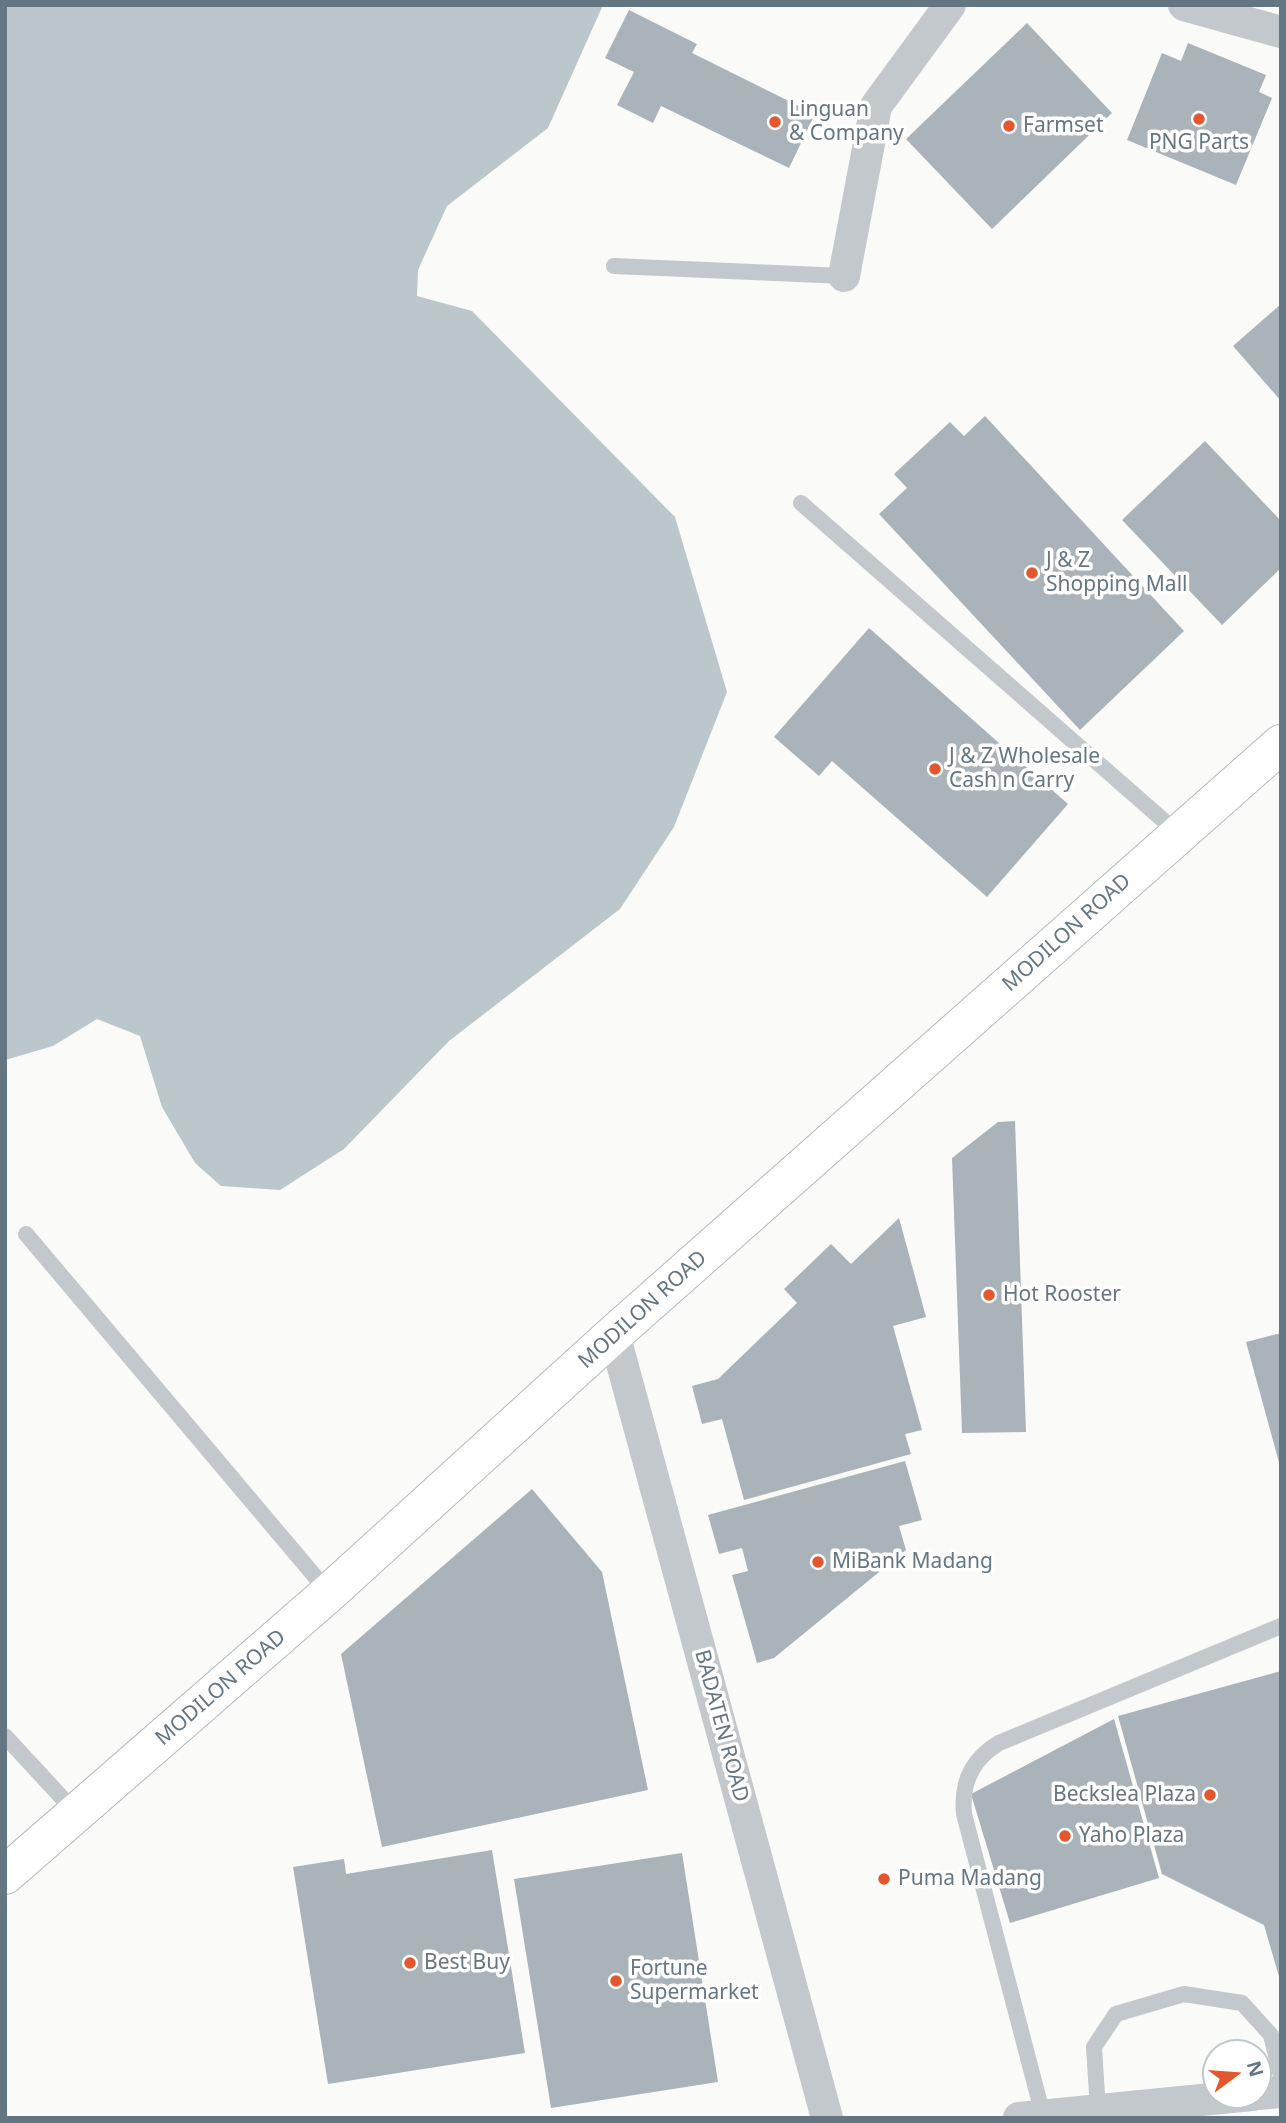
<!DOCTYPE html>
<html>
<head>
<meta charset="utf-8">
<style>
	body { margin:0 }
	#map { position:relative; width:1286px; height:2123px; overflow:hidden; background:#fafaf8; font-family:"Noto Sans",sans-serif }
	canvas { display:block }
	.frame { position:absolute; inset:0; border:7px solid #657683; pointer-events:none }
	.north { position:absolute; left:1202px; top:2039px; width:70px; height:70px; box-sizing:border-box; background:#fff; border:2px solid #c1c8cd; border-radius:50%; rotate:74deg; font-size:19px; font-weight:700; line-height:28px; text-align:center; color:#657683 }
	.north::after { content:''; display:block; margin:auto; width:24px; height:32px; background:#e4572e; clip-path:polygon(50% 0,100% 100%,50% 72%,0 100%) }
</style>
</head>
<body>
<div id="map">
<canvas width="1286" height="2123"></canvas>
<div class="frame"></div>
<div class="north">N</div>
</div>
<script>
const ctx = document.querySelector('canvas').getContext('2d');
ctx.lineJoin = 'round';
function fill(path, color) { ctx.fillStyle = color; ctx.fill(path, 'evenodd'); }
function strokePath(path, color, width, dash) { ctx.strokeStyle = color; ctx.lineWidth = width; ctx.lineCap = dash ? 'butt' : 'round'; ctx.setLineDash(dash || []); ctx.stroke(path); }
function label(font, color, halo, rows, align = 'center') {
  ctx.font = font + ' "Noto Sans",sans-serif'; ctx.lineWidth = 7; ctx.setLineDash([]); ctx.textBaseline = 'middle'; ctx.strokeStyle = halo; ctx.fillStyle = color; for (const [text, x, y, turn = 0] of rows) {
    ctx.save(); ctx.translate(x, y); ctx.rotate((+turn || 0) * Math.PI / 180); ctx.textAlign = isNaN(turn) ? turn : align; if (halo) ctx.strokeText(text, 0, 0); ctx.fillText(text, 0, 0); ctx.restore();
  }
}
const water = new Path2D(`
	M5 5H603L548 128 447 206 418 270 417 296 472 311 675 517 727 692 674 827 620 909 449 1041 344 1149 280 1190 221 1186 195 1163 162 1107 140 1036 97 1019 53 1046 5 1060Z`);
const building = new Path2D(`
	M629 10 697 44 692 53 815 114 789 168 661 106 653 123 617 105 634 72 605 58Z
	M1027 23 1112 113 992 229 906 139Z
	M1188 43 1266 75 1259 92 1272 98 1236 185 1127 140 1162 53 1181 61Z
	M1281 304V401L1233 346Z
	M985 416 1184 631 1080 730 879 514 907 488 894 474 950 422 964 436Z
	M1205 441 1281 521V568L1222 625 1122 520Z
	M869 628 1068 804 987 897 832 761 819 776 774 737Z
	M1015 1121 1026 1432 962 1433 952 1158 998 1122Z
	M899 1218 926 1317 893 1326 922 1430 905 1434 911 1454 744 1500 722 1419 702 1424 692 1386 718 1379 797 1303 784 1289 831 1244 851 1264Z
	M1281 1333V1466H1280L1246 1342Z
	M905 1461 922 1520 899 1526 906 1550 774 1658 757 1663 732 1575 748 1571 742 1548 719 1554 708 1515Z
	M532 1489 602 1572 648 1790 382 1847 341 1654Z
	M1281 1671V1980H1280L1264 1925 1162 1874 1118 1716Z
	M1114 1719 1159 1878 1010 1923 971 1794Z
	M492 1850 525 2053 328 2084 293 1867 344 1859 346 1874Z
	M682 1853 718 2082 551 2108 514 1879Z`);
const lane = new Path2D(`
	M614 266 844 276
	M801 503 1179 834
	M26 1234 329 1593
	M5 1736 77 1814
	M1098 2110 1094 2047 1116 2014 1184 1994 1242 2003 1271 2035 1281 2076
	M1043 2115 964 1814C961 1783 972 1759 999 1743L1281 1626`);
const street = new Path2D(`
	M1184 5 1281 32
	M844 276 876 106 950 5
	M614 1334 827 2118
	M1258 2094 1281 2092
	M1019 2118 1252 2095`);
const secondary = new Path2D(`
	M5 1875 329 1593 614 1334 1281 744`);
const markers = [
	[1199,119,7,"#e4572e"],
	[775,122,7,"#e4572e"],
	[1009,126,7,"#e4572e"],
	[1032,573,7,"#e4572e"],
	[935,769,7,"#e4572e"],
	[989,1295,7,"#e4572e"],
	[818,1562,7,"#e4572e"],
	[1210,1795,7,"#e4572e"],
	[1065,1836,7,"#e4572e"],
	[884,1879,7,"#e4572e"],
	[410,1963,7,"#e4572e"],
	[616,1981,7,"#e4572e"]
];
const poiNames = [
	["Linguan",789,110],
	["& Company",789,134],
	["Farmset",1023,126],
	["PNG Parts",1199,143,"center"],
	["J & Z",1046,561],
	["Shopping Mall",1046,585],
	["J & Z Wholesale",949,757],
	["Cash n Carry",949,781],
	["Hot Rooster",1003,1295],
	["MiBank Madang",832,1562],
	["Beckslea Plaza",1196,1795,"right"],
	["Yaho Plaza",1079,1836],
	["Puma Madang",898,1879],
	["Best Buy",424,1963],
	["Fortune",630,1969],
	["Supermarket",630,1993]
];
const streetNames = [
	["MODILON ROAD",1067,933,-42],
	["MODILON ROAD",643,1310,-42],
	["MODILON ROAD",221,1688,-41],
	["BADATEN ROAD",721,1726,75]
];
fill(water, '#bbc7cb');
fill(building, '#aab3b9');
strokePath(secondary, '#b3babf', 40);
strokePath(lane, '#c3c8cc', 16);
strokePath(street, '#c3c8cc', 32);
strokePath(secondary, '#fff', 38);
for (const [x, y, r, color] of markers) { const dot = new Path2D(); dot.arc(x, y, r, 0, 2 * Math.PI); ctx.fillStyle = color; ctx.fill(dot); strokePath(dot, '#fff', 2.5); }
label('21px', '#657683', '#fff', poiNames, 'left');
label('21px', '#657683', '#fff', streetNames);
</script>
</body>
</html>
